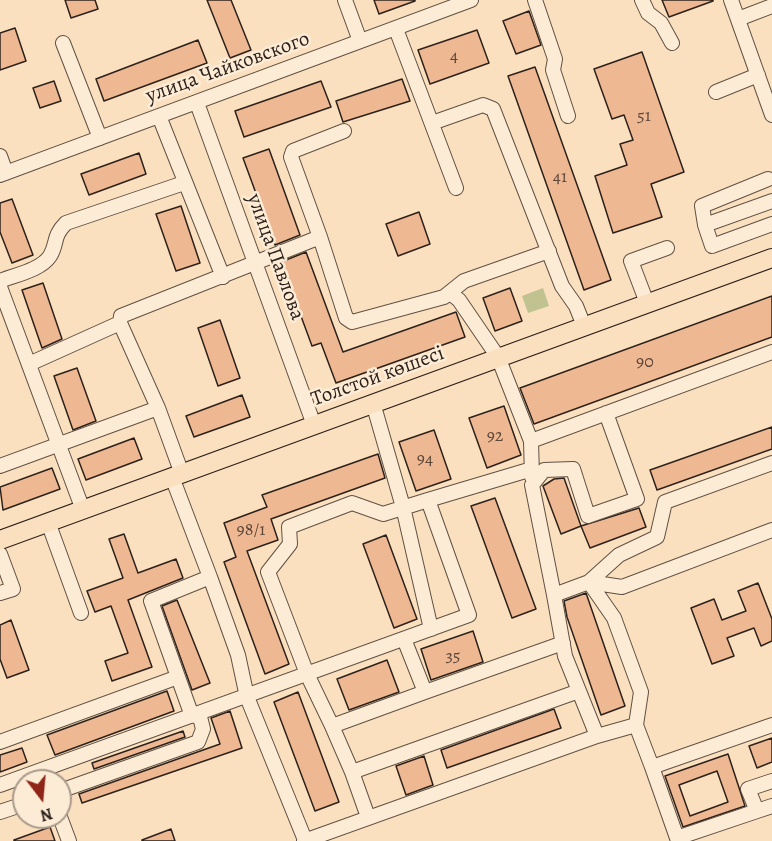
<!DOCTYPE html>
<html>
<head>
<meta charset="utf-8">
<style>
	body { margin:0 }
	#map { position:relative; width:772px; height:841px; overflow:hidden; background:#fae0be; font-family:Alegreya,serif }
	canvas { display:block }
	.north { position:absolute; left:12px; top:769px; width:60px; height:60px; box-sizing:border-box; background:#fcebd5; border:2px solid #a99a8b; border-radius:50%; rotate:164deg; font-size:16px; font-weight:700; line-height:24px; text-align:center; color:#2d211b }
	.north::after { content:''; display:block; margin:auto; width:21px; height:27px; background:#8f2418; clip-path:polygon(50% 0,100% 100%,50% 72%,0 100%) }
</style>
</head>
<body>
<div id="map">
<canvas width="772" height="841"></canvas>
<div class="north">N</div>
</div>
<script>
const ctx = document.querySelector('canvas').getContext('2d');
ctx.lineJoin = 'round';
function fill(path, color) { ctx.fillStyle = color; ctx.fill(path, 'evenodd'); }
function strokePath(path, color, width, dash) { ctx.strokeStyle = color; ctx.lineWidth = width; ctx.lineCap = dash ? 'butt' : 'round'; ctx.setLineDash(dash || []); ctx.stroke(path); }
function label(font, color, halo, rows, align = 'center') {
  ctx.font = font + ' Alegreya,serif'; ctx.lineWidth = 5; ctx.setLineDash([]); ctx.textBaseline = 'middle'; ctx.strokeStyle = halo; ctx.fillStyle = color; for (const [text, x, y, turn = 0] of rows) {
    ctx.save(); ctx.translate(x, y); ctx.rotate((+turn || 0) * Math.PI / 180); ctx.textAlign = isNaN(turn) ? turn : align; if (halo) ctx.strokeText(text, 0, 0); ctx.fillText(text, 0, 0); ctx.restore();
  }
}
const green = new Path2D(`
	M543 288 549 306 528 313 522 296Z`);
const building = new Path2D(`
	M65 0H95L98 9 71 18Z
	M207 0H231L251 50 230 58Z
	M374 0H415V1L379 14Z
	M662 0H713V1L669 17Z
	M529 11 541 45 516 54 503 21Z
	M15 28 26 61 0 70V33Z
	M477 30 489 63 430 84 418 50Z
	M198 40 207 63 104 101 96 79Z
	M642 52 684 172 651 184 662 217 613 233 595 176 627 165 620 144 633 140 624 115 612 119 594 69Z
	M535 67 611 280 584 290 508 76Z
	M402 79 410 101 343 122 336 101Z
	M54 81 61 101 40 108 33 88Z
	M321 81 331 107 244 137 235 111Z
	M269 149 300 235 275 245 243 158Z
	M139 153 146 174 89 195 81 174Z
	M12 199 33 255 12 263 0 232V203Z
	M181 206 200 263 176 271 156 214Z
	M419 212 430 244 398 256 386 224Z
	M306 252 343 352 456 312 465 337 336 383 321 343 312 346 281 262Z
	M43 283 62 339 42 348 22 290Z
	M510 288 522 321 495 331 483 298Z
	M772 296V337L534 424 520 388Z
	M220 320 240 378 218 386 198 328Z
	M77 368 96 421 73 430 54 376Z
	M242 395 250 417 194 437 186 416Z
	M504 406 521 455 487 468 469 418Z
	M772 427V449L657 490 650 470Z
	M434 430 451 479 416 491 399 442Z
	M134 438 142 459 86 480 78 459Z
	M378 454 385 478 271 519 278 540 247 551 289 664 265 674 224 562 236 557 224 523 267 507 262 495Z
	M52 468 60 489 3 510 0 487Z
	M564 478 581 526 561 534 543 486 554 479Z
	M495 498 536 609 512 618 471 506Z
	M639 508 646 527 590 548 581 526Z
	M124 534 138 573 176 559 183 578 128 600 152 667 112 681 105 661 128 653 111 606 95 612 87 591 123 578 109 539Z
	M386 535 417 619 394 628 363 544Z
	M758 583 772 619V641L761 646 754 628 727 638 734 656 712 664 691 608 714 599 722 620 746 611 738 591Z
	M586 593 625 706 601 715 567 617 564 601Z
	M177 600 210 683 192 690 162 606Z
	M11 620 29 670 7 678 0 659V625Z
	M473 631 483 662 431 680 421 649Z
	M387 660 399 692 349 710 337 679Z
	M167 691 174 711 55 755 47 735Z
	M298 692 339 802 315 811 274 702Z
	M554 709 561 728 447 768 441 750Z
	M230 711 242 748 82 803 79 794 220 744 211 718Z
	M183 731 185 737 94 769 92 763Z
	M772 738V762L757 768 749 746Z
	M22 748 27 762 0 772V755Z
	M728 754 745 806 683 827 665 776ZM717 771 728 802 690 816 679 785Z
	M424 756 433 785 406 795 396 766Z
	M50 827 55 841H14V840Z
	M171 829 175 841H142V840Z`);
const minor = new Path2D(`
	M345 0 360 41
	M535 0 555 59 553 70 568 116
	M642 0 648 13 661 23 672 43
	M731 0 772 115
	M738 19 772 6
	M396 29 456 188
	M63 43 100 138
	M716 92 758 75
	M197 103 314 425
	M159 116 223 277
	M432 123 483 105 493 109 562 286 576 306 584 326
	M344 131 293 151 291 157 320 237 346 318 352 322 444 297 464 281 549 251
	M0 156 6 173
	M0 175 471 0
	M772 201 705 225 712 246 772 224
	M705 225 702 206 768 179
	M0 281C15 275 41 270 50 256 58 243 52 237 66 223L184 183
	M0 287 83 510
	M450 293 459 300 498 357 531 441 772 352
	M647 303 631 261 667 248
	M29 364 120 323
	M373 403 403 507 431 629
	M531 441 532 477
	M0 466 158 408
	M182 474 158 408 120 323 121 316 320 237
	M172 477 210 577 151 601 178 677
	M48 522 81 613
	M0 554 13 589 0 593
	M210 577 238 655 247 697 305 840
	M589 582 619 555 657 537 665 502 772 463
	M589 582 622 587 772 530
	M554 595 532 485 544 470 573 469 588 516 637 499 606 413
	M404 639 425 692 332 726 307 674 268 572 290 544 289 527 352 503 383 514 428 500
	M425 692 563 643
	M332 726 352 772
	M597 736 636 725
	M0 742 178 677 192 716
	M0 785 469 615 428 500 532 469
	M60 791 198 742 203 729 199 713
	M757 811 772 806
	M0 812 24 804
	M60 817 69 841
	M368 817 352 772 579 691
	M677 838 652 767 772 725
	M304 841 597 736 565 656 554 595 589 582 614 618 641 692 636 725 652 767
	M678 841 677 838 757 811 748 789 772 781`);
const major = new Path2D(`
	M0 540 772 258`);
const numberNames = [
	["4",454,57],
	["51",644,117],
	["41",560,178],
	["90",645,363],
	["92",495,437],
	["94",425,460],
	["98/1",251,531],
	["35",453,657]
];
const streetNames = [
	["улица Чайковского",228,68,-20],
	["улица Павлова",275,257,70],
	["Толстой көшесі",378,377,-20]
];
fill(green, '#c0c290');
fill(building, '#eeb893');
strokePath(building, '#2d211b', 1.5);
strokePath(minor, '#605144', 16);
strokePath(major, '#2d211b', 20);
strokePath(minor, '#fcebd5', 14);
strokePath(major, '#fae0be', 18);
label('18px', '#5d4739', null, numberNames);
label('21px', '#2d211b', '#fcebd5', streetNames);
</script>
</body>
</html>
